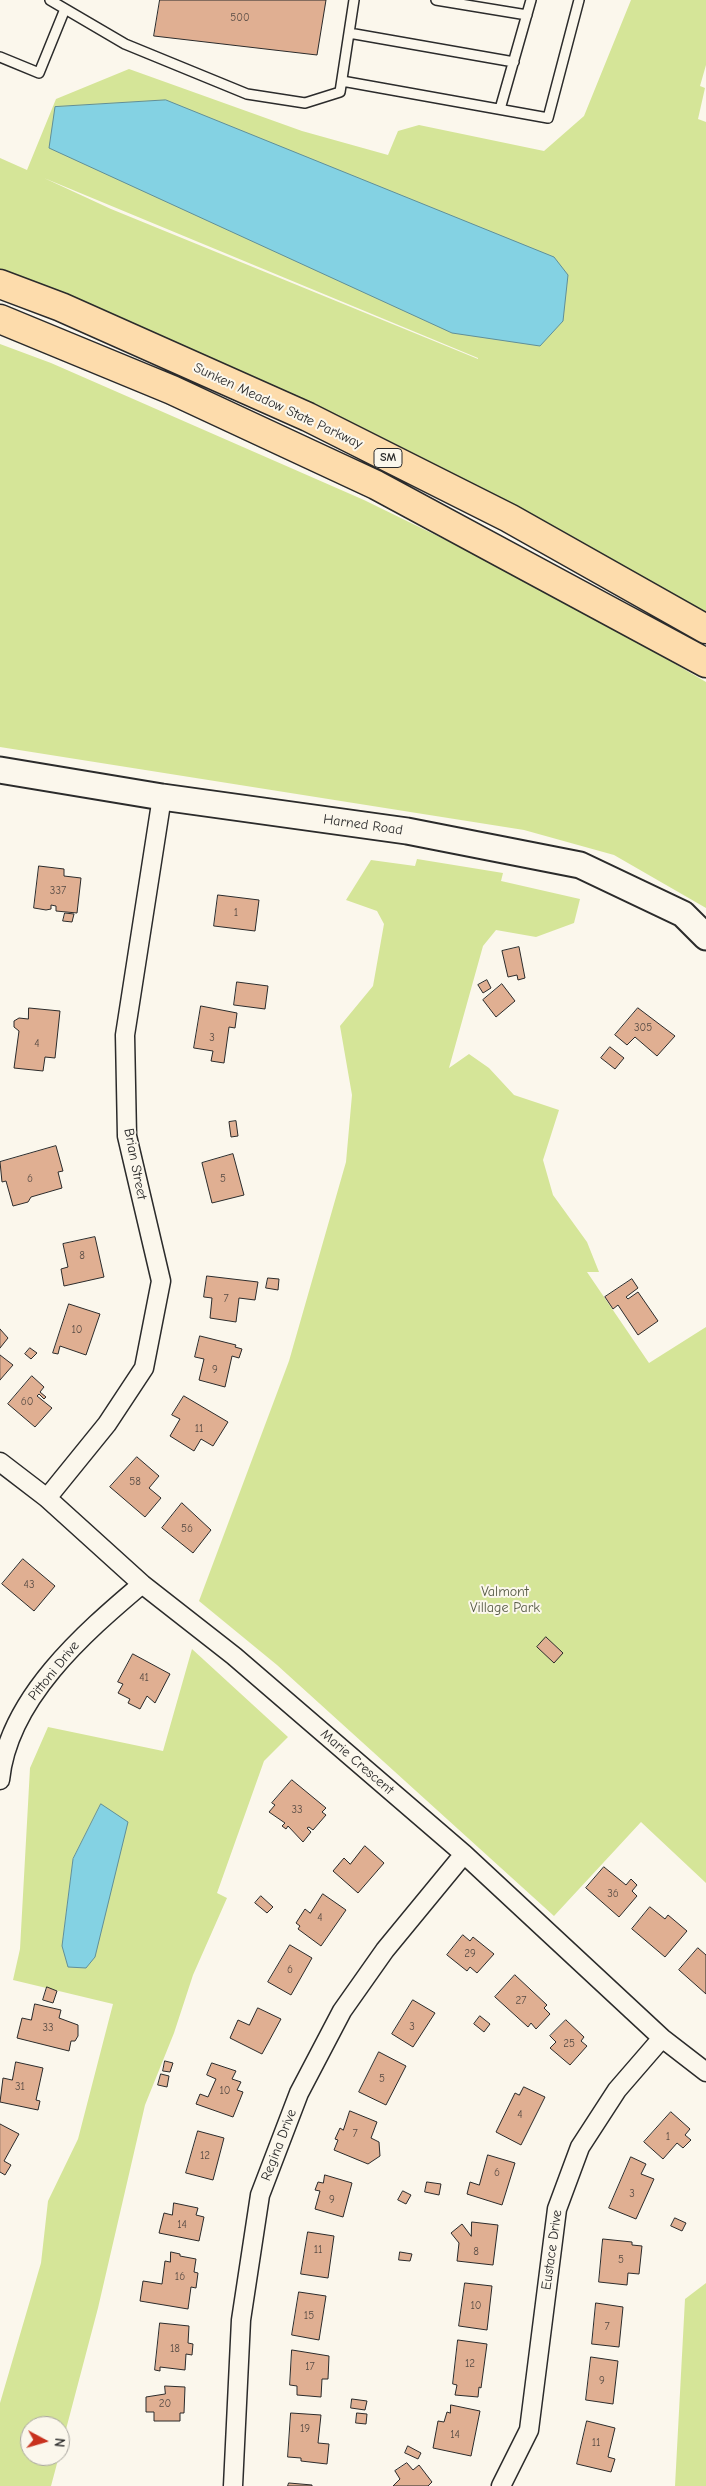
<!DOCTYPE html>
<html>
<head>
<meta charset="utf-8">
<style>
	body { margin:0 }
	#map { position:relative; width:706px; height:2486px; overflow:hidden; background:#fbf7ec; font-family:"Comic Neue",sans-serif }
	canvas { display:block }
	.north { position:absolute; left:20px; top:2416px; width:50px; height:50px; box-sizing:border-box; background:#fbf7ec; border:1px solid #a8a59f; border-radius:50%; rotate:96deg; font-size:14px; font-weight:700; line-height:20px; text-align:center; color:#2b2b2b }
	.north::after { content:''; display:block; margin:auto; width:18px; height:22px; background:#c8321e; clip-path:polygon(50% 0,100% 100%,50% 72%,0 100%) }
</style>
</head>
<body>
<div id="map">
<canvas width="706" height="2486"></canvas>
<div class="north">N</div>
</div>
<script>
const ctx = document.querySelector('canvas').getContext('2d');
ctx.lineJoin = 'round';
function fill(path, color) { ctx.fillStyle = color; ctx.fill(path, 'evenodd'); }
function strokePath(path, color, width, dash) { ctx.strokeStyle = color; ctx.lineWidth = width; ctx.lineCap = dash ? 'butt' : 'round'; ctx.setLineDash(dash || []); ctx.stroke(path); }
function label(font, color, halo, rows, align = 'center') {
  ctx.font = font + ' "Comic Neue",sans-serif'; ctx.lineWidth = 4; ctx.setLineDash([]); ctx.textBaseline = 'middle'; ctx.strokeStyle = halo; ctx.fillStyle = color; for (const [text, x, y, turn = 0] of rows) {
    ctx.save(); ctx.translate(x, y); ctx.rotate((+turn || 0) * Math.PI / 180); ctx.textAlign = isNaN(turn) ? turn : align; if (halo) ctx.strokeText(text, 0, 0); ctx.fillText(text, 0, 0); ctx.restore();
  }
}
const green = new Path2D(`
	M631 0H706V65L700 86 705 88 698 119 706 122V619L387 441 0 269V158L27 170 56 99 129 69 302 131 388 155 398 131 419 125 544 151 584 116ZM44 178 478 358V359L111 209Z
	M0 344 51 363 364 500 552 592 706 682V908L614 855 524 830 0 747Z
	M417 859 503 873 501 881 580 899 574 923 536 937 496 930 483 946 449 1068 469 1054 489 1068 514 1095 559 1110 543 1160 553 1195 587 1242 599 1272H587L649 1363 706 1327V1883L641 1822 554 1916 277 1665 199 1601 289 1361 346 1162 352 1095 340 1026 373 986 384 924 377 911 346 900 371 860 415 866Z
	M192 1649 288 1737 264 1761 217 1893 227 1898 193 1975 174 2033 145 2105 98 2308 60 2452V2426H30V2456H59L51 2486H0V2403L41 2263 48 2201 78 2139 113 2004 13 1980 20 1949 30 1768 48 1727 163 1751ZM101 1804 62 1946 73 1859Z
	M706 2283V2486H675L685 2299Z`);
const water = new Path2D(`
	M166 100 554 257 568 275 563 321 540 346 452 333 49 148 55 107Z
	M101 1804 128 1822 95 1957 86 1968 68 1967 62 1946 73 1859Z`);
const building = new Path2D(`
	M160 0H326L317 55 154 36Z
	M39 866 64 869V876L81 878 77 913 56 911V906L51 905V909L46 910 34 908Z
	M218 895 259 900 255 931 214 926Z
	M65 913 74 914 72 922 63 921Z
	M519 947 525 978 518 980 517 975 508 977 502 951Z
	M487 980 491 988 483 993 478 985Z
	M237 982 268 986 265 1009 234 1005Z
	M502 984 515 1001 496 1017 483 1000Z
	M201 1006 237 1013 235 1028 229 1027 224 1063 211 1061 213 1051 194 1048Z
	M29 1008 60 1011 55 1058 45 1057 43 1071 14 1068 19 1031 14 1027V1021L19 1018 28 1019Z
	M638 1008 675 1036 657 1056 635 1037 627 1045 615 1035Z
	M610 1047 624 1058 615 1069 601 1058Z
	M236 1121 238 1136 231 1137 229 1122Z
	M56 1146 63 1171 58 1172 62 1188 31 1197 28 1202 13 1206 6 1181 2 1182 0 1162Z
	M233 1154 244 1195 212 1203 202 1163Z
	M95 1237 104 1277 64 1286 61 1269 68 1267 63 1244Z
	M207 1276 258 1282 255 1300 239 1298 236 1322 210 1318 212 1298 204 1297Z
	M268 1278 279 1279 278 1290 266 1288Z
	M632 1279 638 1288 626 1297 628 1299 638 1292 658 1321 638 1335 618 1305 613 1309 605 1297Z
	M69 1304 100 1314 86 1355 60 1346 58 1354 53 1353Z
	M0 1329 8 1338 0 1348Z
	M200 1336 236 1345 235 1347 242 1349 239 1358 232 1356 225 1387 199 1380 204 1359 195 1357Z
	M30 1348 37 1353 31 1359 25 1354Z
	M0 1355 13 1365 0 1380Z
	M32 1376 44 1387 40 1392 46 1397 44 1399 39 1394 37 1396 52 1408 35 1427 8 1404Z
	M184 1396 228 1422 213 1446 201 1439 194 1451 170 1436 180 1419 172 1415Z
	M137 1457 159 1476 149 1488 161 1498 145 1517 110 1487Z
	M182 1503 211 1530 193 1553 162 1528Z
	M23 1559 55 1586 34 1611 2 1584Z
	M546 1637 563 1653 554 1663 537 1647Z
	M133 1654 170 1674 155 1703 147 1696 140 1709 128 1703 130 1699 118 1693 123 1684 118 1682Z
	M292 1780 326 1808 322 1812 326 1815 313 1830 309 1827 307 1828 311 1832 303 1842 288 1826 286 1829 282 1826 285 1823 269 1812 275 1805 272 1803Z
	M365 1846 384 1863 358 1893 333 1871 344 1858 350 1864Z
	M604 1867 626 1885 631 1879 637 1885 632 1891 637 1896 619 1917 586 1888Z
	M323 1894 346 1910 321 1946 298 1929 300 1926 296 1923 305 1909 310 1913Z
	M261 1896 273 1907 267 1913 255 1903Z
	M650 1907 665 1919 668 1915 687 1931 665 1957 632 1929Z
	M463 1935 470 1941 473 1937 494 1954 477 1973 470 1967 467 1971 447 1955Z
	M290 1945 312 1958 291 1995 268 1982Z
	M698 1948 706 1955V1994L679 1970Z
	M515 1975 547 2005 544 2008 550 2014 536 2029 531 2023 528 2027 495 1997Z
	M47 1987 57 1991 53 2003 43 2000Z
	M413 2000 435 2013 413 2047 392 2034Z
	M35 2004 61 2010 59 2018 78 2025V2036L75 2041H71L69 2051 17 2038 22 2018 31 2020Z
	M258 2008 281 2019 262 2054 230 2038 238 2020 249 2025Z
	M480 2016 490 2024 484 2032 474 2024Z
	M566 2020 584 2037 581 2041 587 2046 570 2065 550 2048 556 2042 550 2036Z
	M379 2052 406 2066 386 2105 359 2092Z
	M165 2061 173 2063 170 2072 163 2071Z
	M16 2062 43 2068 36 2100 40 2101 38 2110 0 2102 3 2078 12 2080Z
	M212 2063 236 2071 232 2079 241 2082 237 2090 243 2092 233 2117 196 2104 200 2094 208 2097 216 2079 207 2075Z
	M161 2074 169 2076 167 2087 158 2085Z
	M524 2087 545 2097 521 2145 496 2132 515 2093 519 2095Z
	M350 2111 377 2122 371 2138 379 2142 380 2156 368 2164 334 2150 338 2140 335 2139 340 2128 343 2130Z
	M671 2112 690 2129 685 2135 691 2140 683 2148 677 2143 663 2159 644 2142Z
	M0 2124 19 2134 4 2161 11 2165 5 2175 0 2172Z
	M198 2131 224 2138 213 2180 186 2173Z
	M488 2155 515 2163 502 2205 467 2194 470 2182 479 2185Z
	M631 2157 646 2164 641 2174 654 2179 636 2219 609 2208Z
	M325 2175 352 2183 343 2217 315 2209 320 2191 315 2190 318 2182 323 2183Z
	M427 2182 441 2184 439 2195 425 2192Z
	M403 2191 411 2195 406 2204 398 2200Z
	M174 2203 198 2208 196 2215 204 2217 199 2241 159 2233 164 2213 172 2215Z
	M675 2218 686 2223 682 2231 671 2226Z
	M472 2222 498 2225 493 2265 457 2261 459 2243 451 2233 462 2224 471 2236Z
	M308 2232 334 2236 328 2278 301 2274Z
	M603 2239 632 2242V2245L642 2246 639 2274 628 2273 627 2285 599 2282Z
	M171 2252 180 2254V2256L196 2259 194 2272 198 2273 196 2288 191 2287 188 2309 140 2301 143 2281 162 2284 165 2261 170 2262Z
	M400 2252 412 2254 410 2261 399 2260Z
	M465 2283 492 2286 487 2330 459 2326Z
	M299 2292 326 2296 319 2340 292 2335Z
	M596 2303 623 2307 619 2347 592 2344Z
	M160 2323 189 2326 188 2343 193 2344 192 2355 186 2354 185 2370 160 2367V2371L155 2370Z
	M458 2340 487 2344 481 2388 479 2387 478 2397 455 2395 457 2385 453 2384Z
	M292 2350 329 2356 328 2379H322L321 2397 297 2395V2386L290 2385Z
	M591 2357 618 2361 613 2404 586 2400Z
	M165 2386 185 2387 184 2413H180V2421H154V2412H146V2397L165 2394Z
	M352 2399 367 2401 365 2410 351 2408Z
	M451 2405 480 2411 471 2456 433 2448 438 2421 444 2422 447 2412 450 2413Z
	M291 2413 321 2415 318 2443 329 2444 327 2464 301 2461V2458L288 2457Z
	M357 2413 367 2414 366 2424 356 2423Z
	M587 2421 615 2428 608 2457 615 2459 611 2472 577 2464Z
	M408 2446 421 2453 418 2459 405 2453Z
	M407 2463 413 2470 419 2465 432 2482 428 2486H393L400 2479 395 2471Z
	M289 2483 312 2485V2486H288Z`);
const service = new Path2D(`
	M50 0 125 44 247 94 305 103 340 92 354 0
	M436 0 527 15
	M349 33 514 62
	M0 57 39 73 65 9
	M342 81 548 118 579 0
	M500 109 531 0`);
const minor = new Path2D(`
	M0 1462 47 1498 142 1584 234 1656 464 1854 662 2038 706 2072
	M47 1498 107 1424 144 1368 161 1281 127 1136 125 1035 162 797
	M0 1780C8 1699 84 1633 142 1584
	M233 2486 241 2320 260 2195 299 2093 342 2011 385 1950 464 1854
	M501 2486 529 2430 557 2209 580 2147 617 2090 662 2038`);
const secondary = new Path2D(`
	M0 770 162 797 407 831 580 865 683 914 706 937`);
const motorway = new Path2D(`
	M0 284 61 307 308 417 509 518 706 629
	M0 319 172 390 376 485 706 663`);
const numberNames = [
	["500",240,18],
	["337",58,891],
	["1",236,913],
	["305",643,1028],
	["3",212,1038],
	["4",37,1044],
	["6",30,1179],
	["5",223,1179],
	["8",82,1256],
	["7",226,1299],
	["10",77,1330],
	["9",215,1370],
	["60",27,1402],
	["11",199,1429],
	["58",135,1482],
	["56",187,1529],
	["43",29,1585],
	["41",144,1678],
	["33",297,1810],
	["36",613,1894],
	["4",320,1918],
	["29",470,1954],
	["6",290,1970],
	["27",521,2001],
	["3",412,2027],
	["33",48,2028],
	["25",569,2044],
	["5",382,2079],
	["31",20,2087],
	["10",225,2091],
	["4",520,2115],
	["7",355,2134],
	["1",668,2137],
	["12",205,2156],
	["6",497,2173],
	["3",632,2194],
	["9",332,2200],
	["14",182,2225],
	["11",318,2250],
	["8",476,2252],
	["5",621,2260],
	["16",180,2277],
	["10",476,2306],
	["15",309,2316],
	["7",607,2327],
	["18",175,2349],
	["12",470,2364],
	["17",310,2367],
	["9",602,2381],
	["20",165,2404],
	["19",305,2429],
	["14",455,2435],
	["11",596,2443]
];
const shields = [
	[388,458,28]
];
const shieldNames = [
	["SM",388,458]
];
const streetNames = [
	["Sunken Meadow State Parkway",278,406,25],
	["Harned Road",363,825,8],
	["Brian Street",135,1164,79],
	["Pittoni Drive",54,1671,-51],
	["Marie Crescent",357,1762,41],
	["Regina Drive",279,2145,-69],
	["Eustace Drive",552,2250,-82]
];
const parkNames = [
	["Valmont",505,1592],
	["Village Park",505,1608]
];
fill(green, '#d5e598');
fill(water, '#84d2e3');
strokePath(water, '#608f99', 1);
fill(building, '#e0af92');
strokePath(building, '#2b2b2b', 1);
strokePath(service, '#2b2b2b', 12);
strokePath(minor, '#2b2b2b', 21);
strokePath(secondary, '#2b2b2b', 29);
strokePath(motorway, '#2b2b2b', 31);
strokePath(service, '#fbf7ec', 9);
strokePath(minor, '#fbf7ec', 18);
strokePath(secondary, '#fbf7ec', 25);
strokePath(motorway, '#fddcac', 28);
label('11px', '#584c45', null, numberNames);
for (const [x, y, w] of shields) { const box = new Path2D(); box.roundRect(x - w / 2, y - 9.5, w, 19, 4); ctx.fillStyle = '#fbf7ec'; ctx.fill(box); strokePath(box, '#2b2b2b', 1); }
label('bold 12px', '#2b2b2b', null, shieldNames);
label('14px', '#2b2b2b', '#fbf7ec', streetNames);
label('14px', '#565a46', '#fbf7ec', parkNames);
</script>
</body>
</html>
